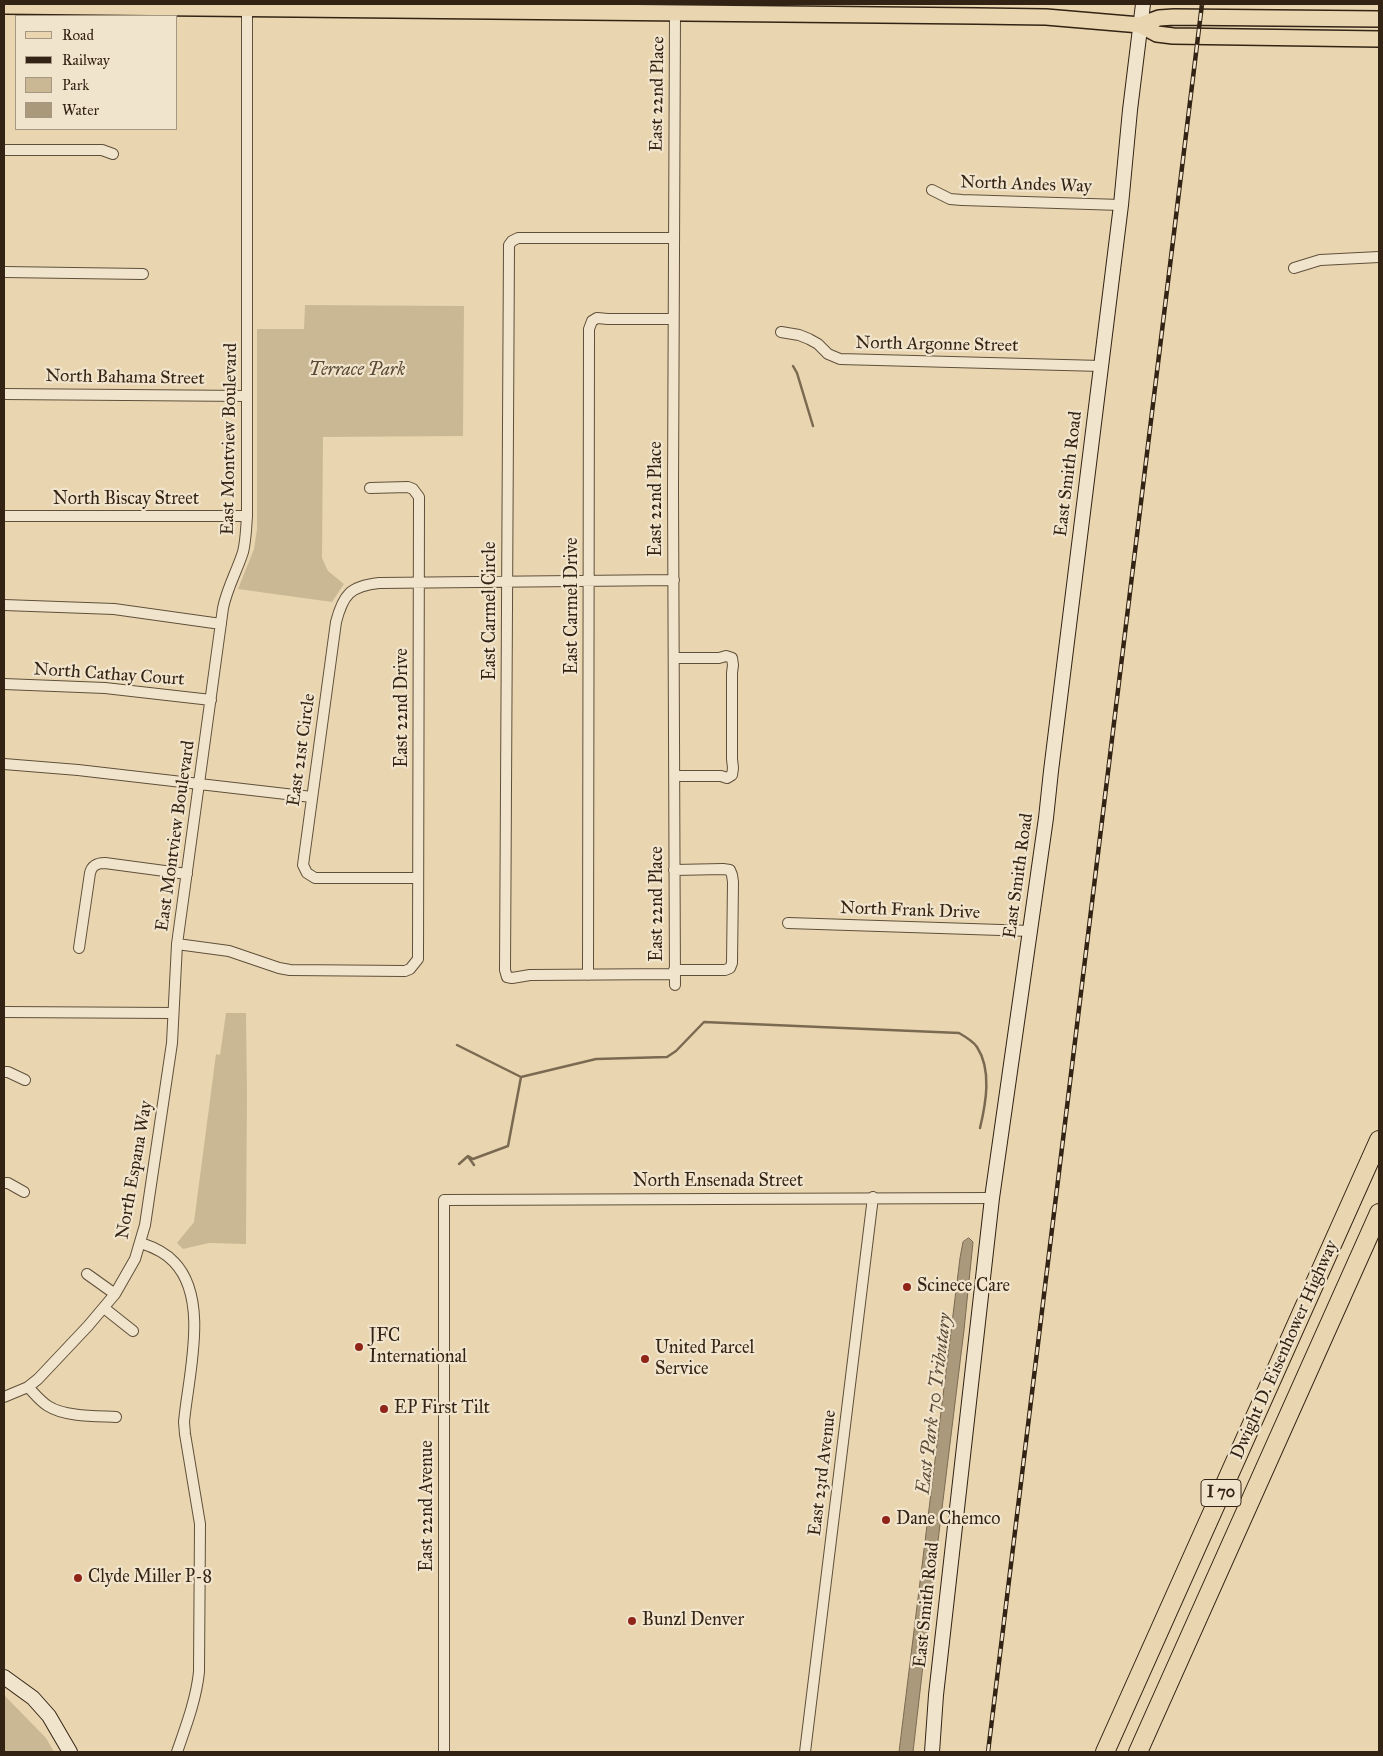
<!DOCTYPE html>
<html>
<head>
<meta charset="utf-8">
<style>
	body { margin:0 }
	#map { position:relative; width:1383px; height:1756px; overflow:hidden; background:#e9d6b0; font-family:"IM FELL Great Primer",serif }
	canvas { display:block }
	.frame { position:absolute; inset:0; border:5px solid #332314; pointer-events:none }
	.legend { position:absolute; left:15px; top:15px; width:162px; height:115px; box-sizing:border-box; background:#f1e4cc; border:1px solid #a59782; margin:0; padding:6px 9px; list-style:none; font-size:15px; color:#332314 }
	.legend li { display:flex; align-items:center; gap:10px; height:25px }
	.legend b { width:25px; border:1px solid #a59782 }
</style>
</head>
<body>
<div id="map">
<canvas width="1383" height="1756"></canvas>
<div class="frame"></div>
<ul class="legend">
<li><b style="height:6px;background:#e9d6b0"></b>Road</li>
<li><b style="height:6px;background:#332314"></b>Railway</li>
<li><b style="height:14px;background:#cab895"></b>Park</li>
<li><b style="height:14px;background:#ab997b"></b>Water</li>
</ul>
</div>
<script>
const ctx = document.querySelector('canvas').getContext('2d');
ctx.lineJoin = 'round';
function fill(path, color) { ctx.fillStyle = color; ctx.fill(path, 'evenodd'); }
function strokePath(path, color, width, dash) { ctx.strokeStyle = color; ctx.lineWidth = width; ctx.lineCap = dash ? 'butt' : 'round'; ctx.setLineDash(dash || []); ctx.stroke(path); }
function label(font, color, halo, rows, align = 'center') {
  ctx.font = font + ' "IM FELL Great Primer",serif'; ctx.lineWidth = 4.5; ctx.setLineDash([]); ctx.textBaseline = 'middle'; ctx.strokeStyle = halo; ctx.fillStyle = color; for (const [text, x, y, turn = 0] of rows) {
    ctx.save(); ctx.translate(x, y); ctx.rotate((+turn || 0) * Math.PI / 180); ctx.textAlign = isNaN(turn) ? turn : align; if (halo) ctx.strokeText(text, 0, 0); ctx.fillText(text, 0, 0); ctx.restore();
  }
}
const green = new Path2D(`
	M305 305 464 306 463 436 323 437 322 558 328 571 344 584 332 602 238 589 254 549 257 529V329H304Z
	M226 1013H246L247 1092 246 1244 209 1243 183 1249 177 1243 194 1222 216 1054 220 1055Z
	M4 1695 46 1738 54 1752H4Z`);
const water = new Path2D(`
	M969 1238 973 1242 964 1330 928 1622 913 1752H899L960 1258 963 1242Z`);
const stream = new Path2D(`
	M793 366 797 373 813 426
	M457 1045 521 1077
	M469 1158 474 1165
	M459 1164 468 1156 473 1159 508 1146 521 1077 596 1059 667 1057 676 1051 704 1022 959 1033C966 1037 973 1041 977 1047 992 1070 986 1103 980 1128`);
const street = new Path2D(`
	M675 13 673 490 675 985
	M4 150H102L113 154
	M932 190 950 199 962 200 1121 205
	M673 238H518L512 241 509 245 505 970 507 977 512 978 530 975 674 974
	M1294 268 1320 260 1379 257
	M4 272 143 274
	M781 332 799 335 809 339 818 344 828 354 840 359 1101 366
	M4 394 247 396
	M4 516H247
	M4 605 114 609 221 624
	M675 658H719L726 656 732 658 733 665 732 673V759L733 768 732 775 727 778 721 776H675
	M4 684 105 688 211 700
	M4 764 78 770 312 797
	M418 878H315L307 873 303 865 336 622C343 595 350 586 379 583L674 580
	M788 923 1031 931
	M177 944 229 951 279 968 290 970 405 971 410 969 418 959 419 497 413 489 408 487 370 488
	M79 948 90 873C92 865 97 863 105 863L187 874
	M674 970H725L730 968 732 963 733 882 732 875 730 870 723 869 674 870
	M588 975 589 329 592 321 597 318 608 319H673
	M4 1012 173 1013
	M4 1072H8L25 1080
	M4 1183H8L24 1192
	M141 1243C153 1247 165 1252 174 1262 210 1299 188 1376 184 1422L185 1434 200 1524 199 1672C196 1700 186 1726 177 1752
	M87 1274 115 1294
	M104 1308 133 1331
	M28 1387C35 1394 40 1401 48 1406 65 1417 97 1416 116 1417
	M4 1397 28 1387 38 1379 88 1326 115 1294 135 1259 145 1225 172 1043 177 944 223 608C227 588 237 571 243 552 246 540 246 528 247 516V8
	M444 1752V1200L992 1198
	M805 1752 873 1197`);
const secondary = new Path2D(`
	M4 1677 33 1698 49 1716 70 1752
	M932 1752 936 1695 992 1198 1046 818 1051 771 1121 205 1130 110 1143 4`);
const primary = new Path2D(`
	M4 6 977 16 1046 17 1140 25 1159 18 1174 17 1379 19
	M1140 25 1157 34 1173 36 1379 39`);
const highway = new Path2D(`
	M1105 1752 1379 1140
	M1138 1752 1379 1213`);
const rail = new Path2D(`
	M988 1752 1202 4`);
const markers = [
	[907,1287,5,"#8f2418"],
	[359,1347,5,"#8f2418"],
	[645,1359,5,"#8f2418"],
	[384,1409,5,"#8f2418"],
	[886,1520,5,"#8f2418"],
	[78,1578,5,"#8f2418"],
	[632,1621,5,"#8f2418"]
];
const shields = [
	[1221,1493,40]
];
const shieldNames = [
	["I 70",1221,1493]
];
const streetNames = [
	["East 22nd Place",658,94,-89],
	["North Andes Way",1026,185,2],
	["North Argonne Street",937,345,1],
	["North Bahama Street",125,378,1],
	["East Montview Boulevard",230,439,-89],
	["East Smith Road",1069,474,-83],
	["East 22nd Place",657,499,-90],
	["North Biscay Street",126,500],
	["East Carmel Drive",573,606,-90],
	["East Carmel Circle",491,611,-90],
	["North Cathay Court",109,675,4],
	["East 22nd Drive",403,708,-90],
	["East 21st Circle",302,750,-82],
	["East Montview Boulevard",176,836,-82],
	["East Smith Road",1019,876,-82],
	["East 22nd Place",658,904,-90],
	["North Frank Drive",910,911,2],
	["North Espana Way",135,1170,-80],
	["North Ensenada Street",718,1182],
	["Dwight D. Eisenhower Highway",1285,1350,-66],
	["East 23rd Avenue",823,1473,-83],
	["East 22nd Avenue",428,1506,-90],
	["East Smith Road",927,1605,-84]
];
const parkNames = [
	["Terrace Park",357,371]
];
const poiNames = [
	["Scinece Care",917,1287],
	["JFC",369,1337],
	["International",369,1358],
	["United Parcel",655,1349],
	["Service",655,1370],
	["EP First Tilt",394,1409],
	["Dane Chemco",896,1520],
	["Clyde Miller P-8",88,1578],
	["Bunzl Denver",642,1621]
];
const waterNames = [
	["East Park 70 Tributary",935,1404,-83]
];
fill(green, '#cab895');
fill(water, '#ab997b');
strokePath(water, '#7b6a52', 1);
strokePath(stream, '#7b6a52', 2.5);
strokePath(street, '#60503b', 12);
strokePath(secondary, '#332314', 16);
strokePath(primary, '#332314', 18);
strokePath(highway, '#332314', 20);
strokePath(street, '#f1e4cc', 10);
strokePath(secondary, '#f1e4cc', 14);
strokePath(primary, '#e9d6b0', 15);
strokePath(highway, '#e9d6b0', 18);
strokePath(rail, '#332314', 4.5);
strokePath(rail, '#f1e4cc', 2.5, [8]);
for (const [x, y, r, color] of markers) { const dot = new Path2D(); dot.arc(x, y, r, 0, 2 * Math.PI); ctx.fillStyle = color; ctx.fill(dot); strokePath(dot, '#f1e4cc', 2); }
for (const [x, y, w] of shields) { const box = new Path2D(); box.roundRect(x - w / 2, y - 13.5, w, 27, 4); ctx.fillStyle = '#f1e4cc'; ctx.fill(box); strokePath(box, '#332314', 1); }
label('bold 16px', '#332314', null, shieldNames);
label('18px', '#332314', '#f1e4cc', streetNames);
label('italic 18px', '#594834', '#f1e4cc', parkNames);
label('18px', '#332314', '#f1e4cc', poiNames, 'left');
label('italic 19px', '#5d4c38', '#f1e4cc', waterNames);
</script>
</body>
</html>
